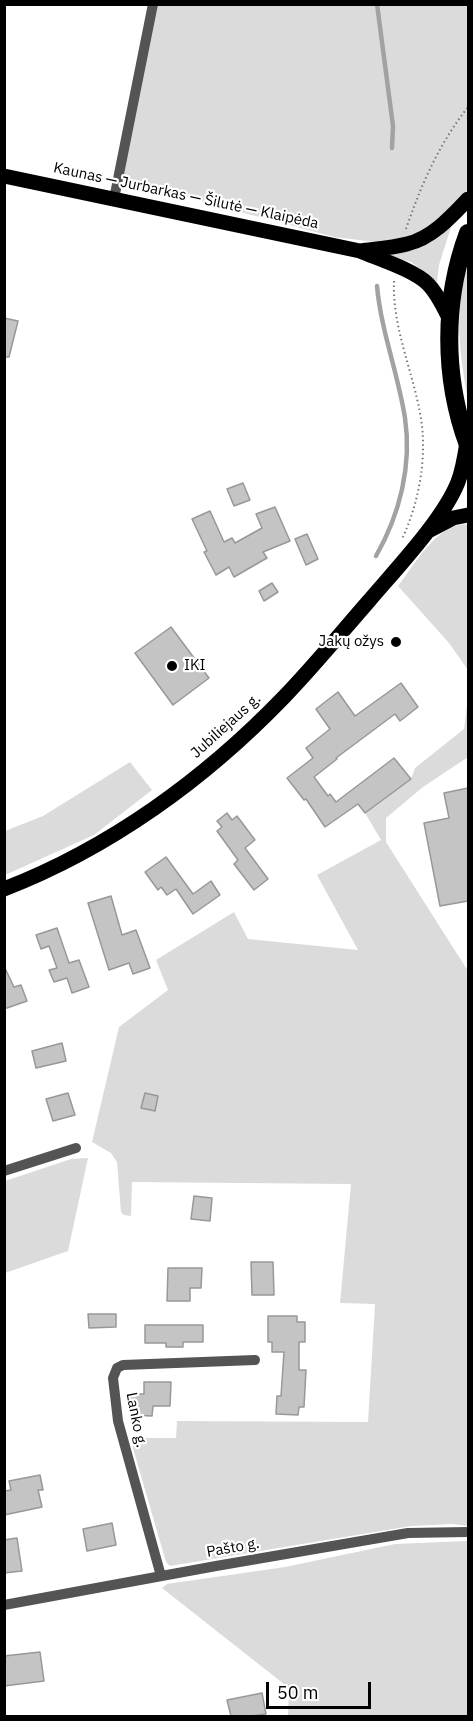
<!DOCTYPE html>
<html>
<head>
<meta charset="utf-8">
<style>
	body { margin:0 }
	#map { position:relative; width:473px; height:1721px; overflow:hidden; background:#fff; font-family:"IBM Plex Sans",sans-serif }
	canvas { display:block }
	.frame { position:absolute; inset:0; border:6px solid #000; pointer-events:none }
	.scale { position:absolute; left:266px; top:1682px; width:105px; height:27px; box-sizing:border-box; border:3px solid #000; border-top:0; padding-left:8px; font-size:18px; line-height:21px; white-space:nowrap; color:#000; -webkit-text-stroke:4px #fff; paint-order:stroke }
</style>
</head>
<body>
<div id="map">
<canvas width="473" height="1721"></canvas>
<div class="frame"></div>
<div class="scale">50 m</div>
</div>
<script>
const ctx = document.querySelector('canvas').getContext('2d');
ctx.lineJoin = 'round';
function fill(path, color) { ctx.fillStyle = color; ctx.fill(path, 'evenodd'); }
function strokePath(path, color, width, dash) { ctx.strokeStyle = color; ctx.lineWidth = width; ctx.lineCap = dash ? 'butt' : 'round'; ctx.setLineDash(dash || []); ctx.stroke(path); }
function label(font, color, halo, rows, align = 'center') {
  ctx.font = font + ' "IBM Plex Sans",sans-serif'; ctx.lineWidth = 4.5; ctx.setLineDash([]); ctx.textBaseline = 'middle'; ctx.strokeStyle = halo; ctx.fillStyle = color; for (const [text, x, y, turn = 0] of rows) {
    ctx.save(); ctx.translate(x, y); ctx.rotate((+turn || 0) * Math.PI / 180); ctx.textAlign = isNaN(turn) ? turn : align; if (halo) ctx.strokeText(text, 0, 0); ctx.fillText(text, 0, 0); ctx.restore();
  }
}
const green = new Path2D(`
	M157 5H468V188L459 204 414 237 384 243 334 237 122 180Z
	M451 227 439 265 437 282 411 262 388 256V253L414 250Z
	M468 265V401C460 354 453 312 468 265Z
	M468 524V670L449 643 398 586C416 563 436 524 468 524Z
	M468 697V757L423 787 386 818V842L468 971V1526L453 1524 411 1526 170 1566 166 1562 130 1438H176L177 1421 368 1422 375 1304 340 1303 351 1184 132 1182 131 1216 124 1215 121 1212 117 1162 111 1153 92 1142 119 1027 168 990 156 960 234 912 248 939 358 950 317 875 381 840 365 813 411 779 415 768 464 729Z
	M130 762 152 790 94 835 5 875V831L43 816Z
	M88 1158 68 1251 5 1273V1181L71 1159Z
	M468 1541V1716H288L289 1688 162 1588 167 1584 285 1567 395 1544Z`);
const stream = new Path2D(`
	M377 4 393 126 392 148
	M376 556C400 514 412 465 405 418 398 373 381 331 377 286`);
const building = new Path2D(`
	M4 318 18 321 9 357H4Z
	M243 483 250 500 234 506 227 489Z
	M275 507 290 541 263 552 267 558 234 577 229 567 216 575 204 552 207 551 192 519 210 511 224 542 232 538 235 543 262 528 256 514Z
	M307 534 318 559 306 565 295 539Z
	M272 583 278 592 264 601 259 591Z
	M171 627 209 678 173 705 135 653Z
	M401 683 418 707 400 721 395 714 336 758 337 759 314 777 328 796 330 794 336 802 394 758 411 779 365 813 358 804 325 827 306 799 304 800 287 778 313 758 306 748 330 729 316 709 338 692 355 716Z
	M468 788V901L440 906 424 823 449 818 444 793Z
	M227 813 232 820 237 816 255 840 245 848 268 879 254 890 234 864 238 860 217 831 222 827 217 821Z
	M166 857 193 894 211 881 220 895 193 914 176 889 167 895 161 887 158 890 145 872Z
	M111 896 122 935 136 930 150 968 133 974 129 963 109 970 88 903Z
	M57 928 69 963 79 960 89 987 72 993 67 978 54 982 49 970 57 968 49 946 41 949 36 935Z
	M4 966 14 987 21 985 27 1001 4 1009Z
	M62 1043 66 1061 36 1068 32 1051Z
	M68 1093 75 1115 53 1121 46 1099Z
	M145 1093 158 1096 155 1111 141 1108Z
	M194 1196 212 1198 210 1221 191 1219Z
	M251 1262H273L274 1295H252Z
	M168 1268H202L201 1288H190V1301H167Z
	M88 1314H116V1327L89 1328Z
	M268 1316H297V1322H305V1342H299V1370H306L304 1407H299L298 1415 276 1414 277 1396H281L284 1352H272V1342H268Z
	M145 1325H203V1342H183V1347H166V1343H145Z
	M144 1382H171L170 1406H153L152 1416 130 1415V1394H144Z
	M40 1475 43 1490H38L42 1507 4 1515V1491L11 1490 9 1481Z
	M112 1523 116 1545 87 1551 83 1529Z
	M17 1538 22 1571 4 1573V1540Z
	M40 1652 44 1681 4 1686V1656Z
	M262 1693 266 1714 251 1716H231L227 1700Z`);
const path = new Path2D(`
	M406 229C421 185 439 144 468 107
	M394 281C392 331 416 377 422 426 426 464 418 505 402 539`);
const street = new Path2D(`
	M114 199 153 4
	M4 1171 76 1148
	M161 1576 118 1421 113 1378 117 1368 123 1365 255 1360
	M4 1605 216 1566 408 1533 468 1532`);
const primary = new Path2D(`
	M4 176 360 251C379 259 414 270 428 284 438 294 444 308 450 320
	M360 251C375 249 392 248 407 244 432 238 451 217 468 199
	M430 530 453 518 468 515
	M4 889C110 848 205 779 284 697 313 667 340 634 368 602 395 570 443 520 458 482 463 469 465 455 467 442`);
const highway = new Path2D(`
	M468 233C443 300 443 377 468 445`);
const markers = [
	[396,642,6,"#000"],
	[172,666,6,"#000"]
];
const streetNames = [
	["Kaunas — Jurbarkas — Šilutė — Klaipėda",186,196,12],
	["Jubiliejaus g.",226,726,-42],
	["Lanko g.",136,1420,79],
	["Pašto g.",233,1548,-10]
];
const poiNames = [
	["Jakų ožys",384,642],
	["IKI",184,666,"left"]
];
fill(green, '#dbdbdb');
strokePath(stream, '#a2a2a2', 4.5);
fill(building, '#c4c4c4');
strokePath(building, '#989898', 1.5);
strokePath(path, '#767676', 2, [1.5, 3]);
strokePath(street, '#545454', 10);
strokePath(primary, '#000', 15);
strokePath(highway, '#000', 18);
for (const [x, y, r, color] of markers) { const dot = new Path2D(); dot.arc(x, y, r, 0, 2 * Math.PI); ctx.fillStyle = color; ctx.fill(dot); strokePath(dot, '#fff', 2); }
label('15px', '#000', '#fff', streetNames);
label('15px', '#000', '#fff', poiNames, 'right');
</script>
</body>
</html>
